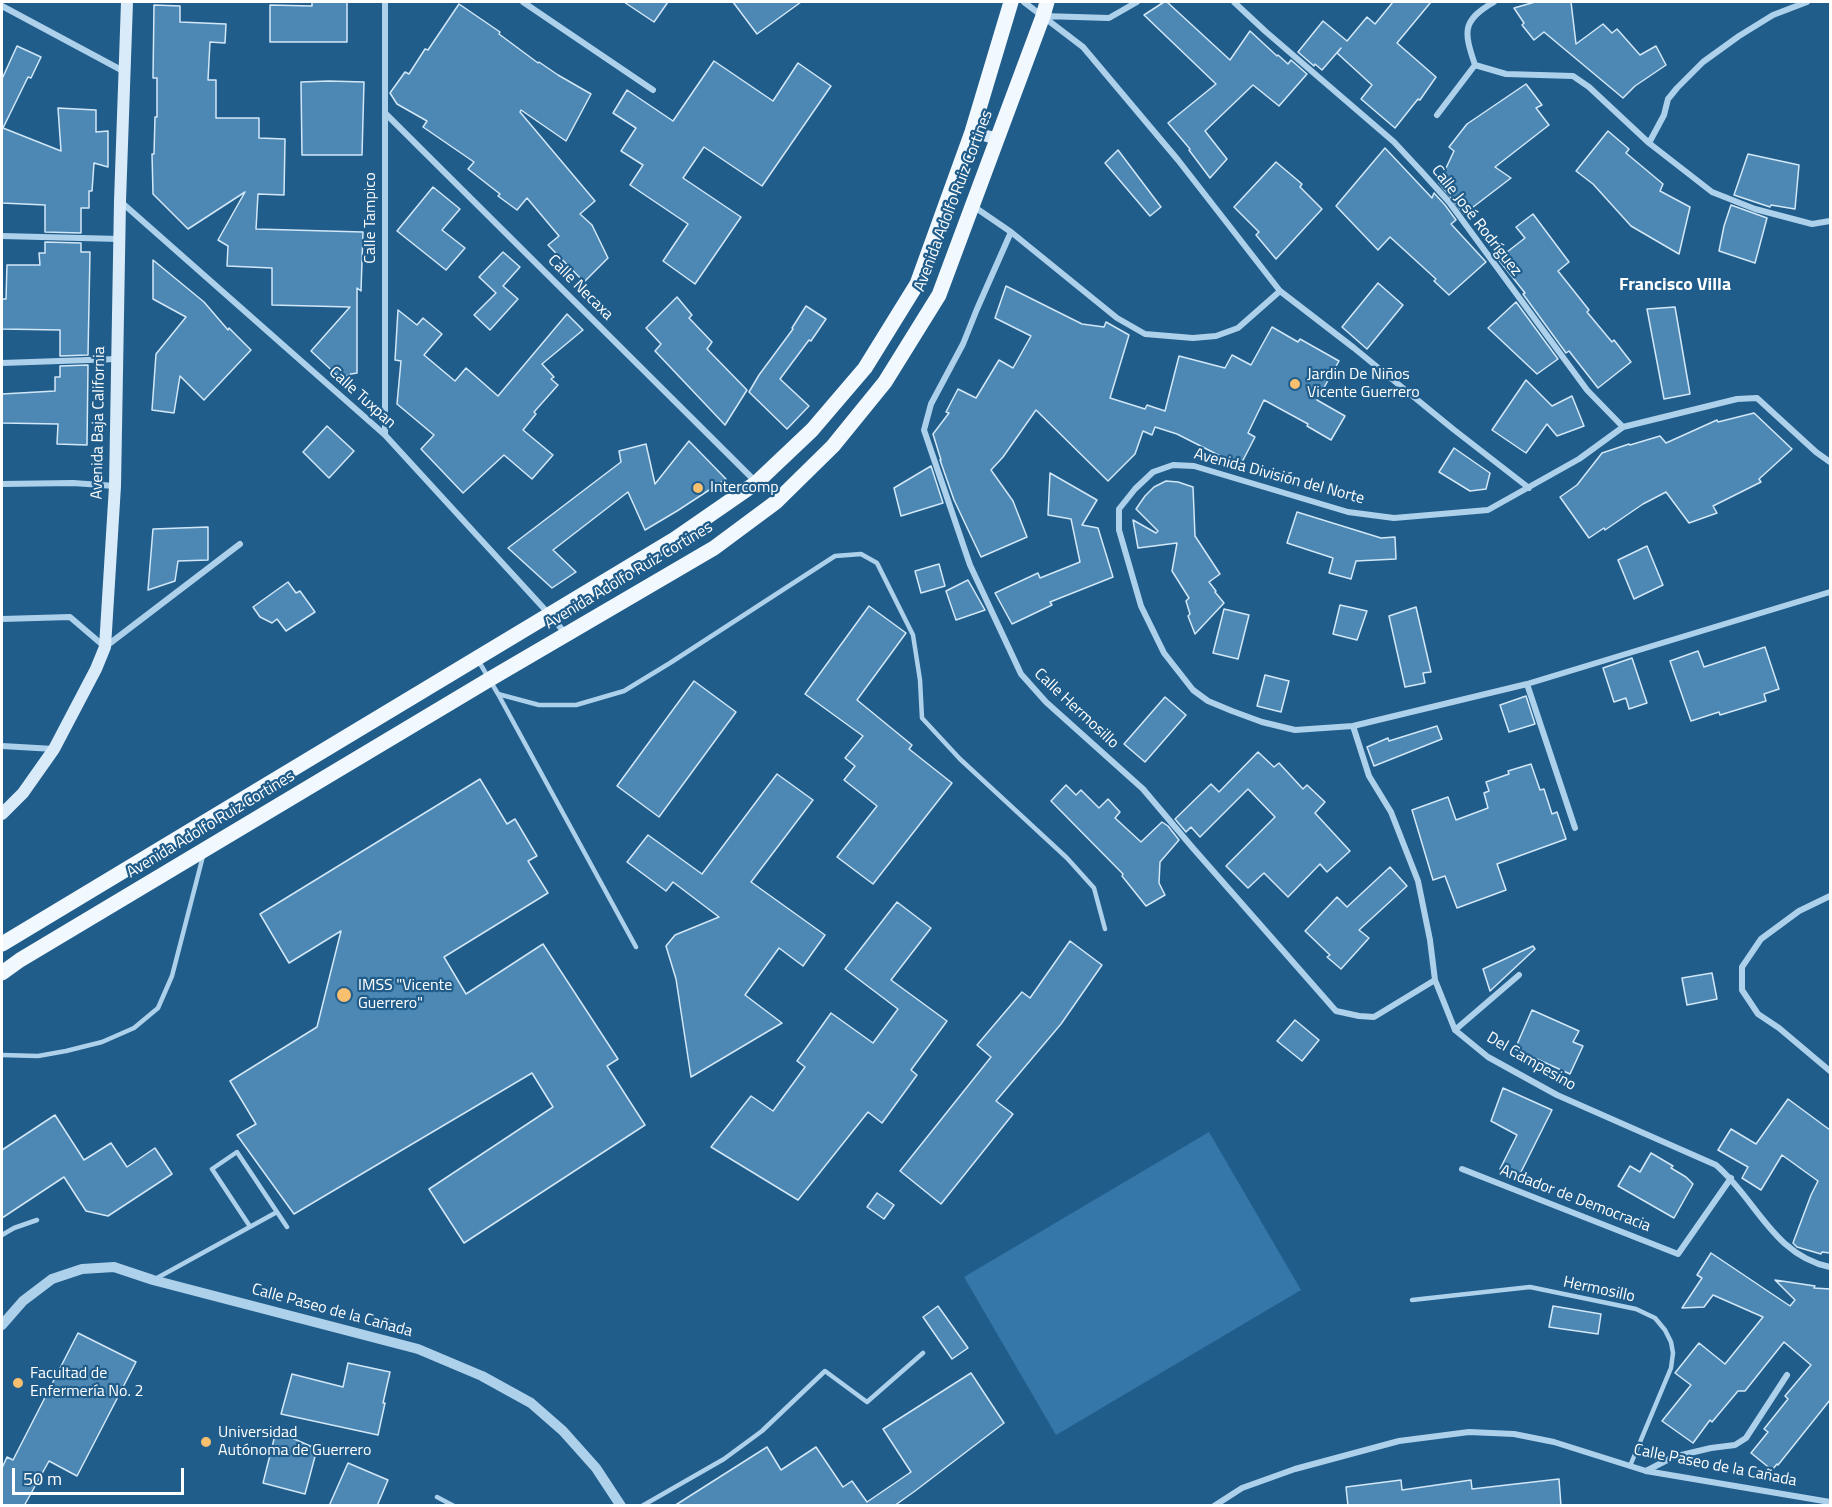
<!DOCTYPE html>
<html>
<head>
<meta charset="utf-8">
<style>
	body { margin:0 }
	#map { position:relative; width:1832px; height:1507px; overflow:hidden; background:#215d8b; font-family:"Titillium Web",sans-serif }
	canvas { display:block }
	.frame { position:absolute; inset:0; border:3px solid #fff; pointer-events:none }
	.scale { position:absolute; left:12px; top:1468px; width:172px; height:27px; box-sizing:border-box; border:3px solid #fff; border-top:0; padding-left:8px; font-size:18px; line-height:21px; white-space:nowrap; color:#fff; -webkit-text-stroke:4px #215d8b; paint-order:stroke }
</style>
</head>
<body>
<div id="map">
<canvas width="1832" height="1507"></canvas>
<div class="frame"></div>
<div class="scale">50 m</div>
</div>
<script>
const ctx = document.querySelector('canvas').getContext('2d');
ctx.lineJoin = 'round';
function fill(path, color) { ctx.fillStyle = color; ctx.fill(path, 'evenodd'); }
function strokePath(path, color, width, dash) { ctx.strokeStyle = color; ctx.lineWidth = width; ctx.lineCap = dash ? 'butt' : 'round'; ctx.setLineDash(dash || []); ctx.stroke(path); }
function label(font, color, halo, rows, align = 'center') {
  ctx.font = font + ' "Titillium Web",sans-serif'; ctx.lineWidth = 4.5; ctx.setLineDash([]); ctx.textBaseline = 'middle'; ctx.strokeStyle = halo; ctx.fillStyle = color; for (const [text, x, y, turn = 0] of rows) {
    ctx.save(); ctx.translate(x, y); ctx.rotate((+turn || 0) * Math.PI / 180); ctx.textAlign = isNaN(turn) ? turn : align; if (halo) ctx.strokeText(text, 0, 0); ctx.fillText(text, 0, 0); ctx.restore();
  }
}
const green = new Path2D(`
	M1209 1132 1301 1290 1056 1435 964 1277Z`);
const building = new Path2D(`
	M312 2H347V42H270V5L312 6Z
	M624 2H668L654 22Z
	M733 2H801L757 34Z
	M1164 2H1167L1230 60 1250 31 1277 56 1278 55 1288 64 1291 60 1307 74 1279 106 1253 85 1205 131 1227 159 1210 178 1189 150 1190 149 1168 123 1216 84 1144 15Z
	M1393 2H1431L1397 43 1436 77 1420 100 1418 99 1395 128 1361 99 1372 85 1337 53 1341 48 1322 70 1315 64 1314 66 1298 52 1323 21 1347 41 1367 17 1375 24Z
	M1535 2H1571L1576 44 1603 24 1612 33 1617 29 1640 55 1656 46 1666 65 1635 86 1623 98 1544 32 1534 40 1522 25 1524 23 1514 8Z
	M459 4 500 32 499 34 538 63 539 62 558 75 591 94 566 141 521 110 520 112 595 201 580 214 592 225 608 258 584 282 548 245 559 236 527 198 517 210 498 196 500 194 468 169 474 162 423 127 427 121 397 104 390 93 405 72 409 74 425 49 428 50Z
	M154 5 180 6V22L226 24 225 43 210 42 208 80H216V118H259V138L285 139 284 195 258 194 256 229 363 232 361 291 357 288V373L351 374 341 379 311 351 350 307 272 305V268L227 266 228 246 218 240 245 192 188 229 153 194 152 154H154L155 117H157V78H153Z
	M17 46 41 57 31 78 28 77 3 128 61 151 58 108 96 110V132L108 131V167L94 163 92 191H89V208H81V233L45 232V205L2 203V79Z
	M714 61 773 101 798 63 831 86 762 186 704 147 683 178 741 217 695 284 663 261 688 224 630 185 643 165 621 151 636 128 613 113 627 90 673 121Z
	M329 81 364 82 362 155H302L301 82Z
	M1526 84 1542 105 1536 108 1549 125 1495 167 1511 178 1464 214 1439 183 1454 151 1449 147 1467 124Z
	M1608 131 1629 149 1626 153 1663 184 1660 191 1690 207 1679 254 1631 226 1593 184 1576 171Z
	M1385 148 1432 198 1434 193 1445 205 1456 220 1451 224 1486 262 1449 295 1434 281 1436 279 1390 237 1378 250 1336 206Z
	M1118 150 1161 207 1150 216 1105 163Z
	M1748 154 1799 165 1795 209 1771 205 1770 207 1734 195Z
	M1276 162 1302 184 1300 187 1322 209 1276 259 1256 235 1259 232 1234 207Z
	M433 187 460 209 442 230 465 248 446 270 397 231Z
	M1731 205 1767 218 1755 263 1719 251 1724 226Z
	M1533 214 1569 262 1558 271 1589 310 1587 312 1612 342 1614 340 1631 362 1598 388 1569 351 1566 353 1523 294 1525 293 1498 259 1525 238 1516 227Z
	M45 242 81 243V252H90L88 355 60 356V330L2 329V299H6L7 265H40L39 253H45Z
	M503 252 520 267 503 286 518 299 490 330 474 315 496 293 479 277Z
	M153 260 204 302 228 330 229 328 251 350 204 400 180 376 174 413 152 410 156 354 186 317 153 299Z
	M1378 283 1403 305 1367 349 1342 327Z
	M1006 286 1082 324 1104 327 1106 322 1129 335 1110 398 1145 409 1147 405 1165 411 1179 356 1225 368 1232 355 1251 365 1272 327 1298 342 1300 339 1339 361 1317 400 1345 416 1331 440 1307 426 1308 424 1264 400 1248 433 1255 437 1240 466 1177 434 1155 427 1152 435 1143 431 1135 454 1108 481 1036 410 1003 457 991 470 1013 501 1027 537 981 557 954 500 940 460H941L933 434 949 413 946 412 958 389 976 398 999 360 1013 368 1031 336 995 318Z
	M677 297 692 315 689 318 712 342 707 349 747 390 725 425 655 351 661 344 646 328Z
	M1516 302 1558 359 1537 374 1488 328Z
	M806 306 826 319 811 341 809 340 780 379 809 406 787 429 749 392 759 375 793 329 792 328Z
	M1675 307 1690 394 1664 399 1647 309Z
	M398 310 417 325 423 318 442 334 424 355 455 381 466 368 498 396 567 314 583 330 542 364 554 377 551 379 558 385 534 412 536 414 523 430 553 455 532 479 504 455 463 493 421 449 434 435 397 404 401 361 395 360Z
	M88 365 87 445 57 444 58 424 2 423V394L55 391V377H60V366Z
	M1526 380 1552 406 1572 396 1584 426 1557 436 1547 424 1526 453 1492 430Z
	M1754 413 1792 449 1759 479 1761 482 1713 506 1717 513 1689 523 1666 492 1643 504 1605 530 1604 528 1589 538 1560 497 1577 485 1602 453 1629 444 1630 445 1660 436 1666 443 1717 420 1718 422Z
	M327 426 354 451 329 478 303 452Z
	M689 441 726 479 677 511 645 530 628 492 553 550 576 572 552 588 508 548 621 462 619 451 646 444 655 484Z
	M1454 448 1490 473 1486 489 1470 491 1439 472Z
	M931 466 943 503 901 516 894 488Z
	M1050 473 1097 500 1082 525 1098 528 1113 577 1050 602 1052 605 1012 624 995 593 1038 573 1040 578 1080 562 1071 519 1048 515Z
	M1166 481 1178 482 1193 487 1195 536 1220 574 1209 582 1216 591 1215 592 1224 603 1195 634 1188 616 1190 614 1186 601 1189 598 1172 571 1177 543 1138 548 1133 520 1156 533 1158 531 1136 509 1145 496 1154 487Z
	M1297 512 1381 538 1395 537 1396 559 1356 561 1351 579 1329 573 1333 558 1287 543Z
	M208 527V560L178 561 175 581 148 590 153 529Z
	M1647 546 1663 585 1634 599 1618 560Z
	M939 564 945 586 921 593 915 571Z
	M968 580 985 610 956 620 946 591Z
	M288 582 296 593 300 591 315 612 286 631 277 619 272 623 260 617 253 607Z
	M1340 605 1367 611 1357 640 1333 634Z
	M869 606 906 633 857 700 912 745 909 749 952 783 873 884 837 857 877 806 844 780 855 766 845 758 863 736 805 694Z
	M1416 607 1431 672 1423 673 1425 683 1405 687 1389 616Z
	M1224 609 1249 615 1238 659 1213 653Z
	M1765 647 1779 689 1764 694 1766 701 1720 715 1719 712 1691 721 1670 661 1698 651 1704 667Z
	M1632 658 1647 703 1629 709 1626 698 1614 702 1603 668Z
	M1265 675 1289 681 1281 712 1257 706Z
	M694 681 736 712 659 817 617 786Z
	M1526 696 1535 724 1509 732 1500 705Z
	M1165 697 1186 715 1145 762 1124 744Z
	M1437 726 1442 739 1374 766 1367 747 1388 738 1389 741Z
	M1258 752 1274 767 1279 763 1303 789 1307 785 1325 802 1315 813 1350 851 1327 872 1320 864 1288 897 1264 873 1248 888 1226 866 1275 817 1248 789 1200 837 1191 827 1186 832 1175 819 1211 784 1219 792Z
	M1531 764 1540 790 1544 789 1552 814 1557 812 1566 839 1497 864 1506 890 1457 908 1445 876 1433 880 1412 810 1448 797 1456 820 1488 808 1484 793 1489 791 1486 782 1509 774 1508 771Z
	M777 774 813 800 751 882 825 935 803 966 779 948 745 995 782 1023 691 1077 676 979 666 946 675 935 719 917 673 882 666 891 627 862 648 835 702 874Z
	M480 779 507 824 515 819 537 856 528 861 548 893 444 957 466 994 543 944 618 1059 607 1066 645 1125 464 1243 429 1189 553 1107 532 1073 294 1214 237 1135 256 1124 230 1081 317 1027 341 931 289 963 260 914Z
	M1066 785 1076 795 1081 790 1099 808 1108 799 1120 812 1115 818 1141 842 1162 822 1168 826 1179 840 1160 862 1159 883 1165 895 1146 906 1122 876 1123 874 1051 801Z
	M1390 867 1407 886 1359 930 1369 938 1341 969 1327 957 1330 955 1305 931 1337 897 1347 907Z
	M897 902 931 928 891 980 947 1021 911 1070 917 1075 882 1123 868 1112 798 1200 711 1147 751 1096 773 1111 805 1067 797 1061 831 1013 873 1043 898 1009 845 969Z
	M1070 941 1102 965 1061 1024 996 1101 1013 1114 941 1204 900 1171 991 1057 977 1045 1022 992 1030 998Z
	M1533 946 1535 949 1490 991 1483 969Z
	M1712 973 1717 999 1687 1005 1682 978Z
	M1532 1010 1579 1031 1573 1042 1583 1046 1570 1074 1515 1049Z
	M1295 1020 1319 1040 1302 1061 1277 1041Z
	M1503 1088 1552 1110 1518 1178 1500 1169 1517 1135 1491 1121Z
	M1788 1099 1830 1130V1253L1822 1252 1821 1254 1797 1247 1793 1243 1811 1195 1818 1181 1782 1155 1761 1190 1742 1178 1748 1167 1718 1150 1731 1129 1756 1144Z
	M55 1115 84 1160 111 1143 127 1167 155 1148 172 1174 108 1216 86 1211 64 1177 2 1218V1150Z
	M1651 1153 1673 1166 1671 1168 1686 1177 1693 1184 1674 1218 1618 1186 1630 1166 1640 1172Z
	M877 1193 894 1205 884 1219 867 1207Z
	M1711 1253 1790 1306 1795 1300 1775 1280 1815 1286 1814 1288 1830 1289V1400L1778 1465 1777 1464 1772 1470 1751 1453 1768 1432 1764 1429 1788 1399 1785 1396 1811 1365 1784 1342 1745 1391H1738L1712 1422 1710 1420 1693 1443 1662 1421 1691 1385 1675 1373 1699 1343 1725 1364 1763 1317 1713 1295 1704 1307 1682 1308 1702 1278 1697 1275Z
	M938 1306 968 1348 952 1359 923 1317Z
	M1553 1306 1601 1314 1598 1334 1549 1327Z
	M78 1333 136 1362 77 1476 49 1461 24 1506H2V1468L7 1457 13 1460Z
	M348 1363 390 1372 383 1403H385L378 1435 281 1414 292 1374 343 1387Z
	M971 1373 1004 1423 915 1491 894 1506H674L767 1447 781 1470 816 1447 843 1487 852 1481 867 1502 911 1472 883 1429Z
	M276 1431 317 1449 305 1494 263 1483Z
	M348 1463 388 1480 377 1506H329Z
	M1559 1479 1561 1506H1348L1346 1487 1401 1480 1402 1490 1471 1480 1472 1489Z`);
const service = new Path2D(`
	M478 660 498 694 539 705H576L624 691 670 663 835 556 861 554 877 563 913 635 920 680 922 718 960 759 1067 858 1094 888 1105 929
	M498 694 636 947
	M2 1055 38 1056 66 1051 102 1042 134 1028 158 1008 172 976 203 856
	M249 1225 212 1169 237 1152 277 1212
	M2 1235 14 1228 37 1220
	M157 1278 277 1212 287 1227
	M1412 1300 1530 1287 1636 1309 1655 1318 1665 1330 1671 1342 1673 1353 1671 1368 1630 1466
	M437 1497 454 1506
	M642 1506 724 1459 762 1431 825 1371 867 1402 923 1353`);
const minor = new Path2D(`
	M523 2 653 90
	M1024 2 1083 47 1178 160 1280 291 1354 348 1453 429 1529 488
	M1234 2 1265 31 1394 142 1421 171 1449 202 1587 390 1623 427
	M2 6 125 72
	M1043 16 1109 18 1137 2
	M1475 65 1506 74 1573 76 1589 87 1649 143 1712 192 1755 209 1812 224 1830 221
	M1475 65C1464 32 1461 21 1494 2
	M385 113 756 482
	M1437 115 1475 65
	M1649 143 1664 115 1668 99 1677 88 1703 62 1739 36 1773 15 1807 2
	M120 201 385 435 549 614 566 634
	M973 206 1011 232 1117 318 1145 334 1193 338 1216 336 1238 328 1280 291
	M1011 232 977 309 963 344 931 404 924 430 970 565 1021 674 1046 702 1143 789 1192 847 1336 1011 1359 1016 1374 1017 1435 980
	M2 236 120 239
	M2 363 117 359
	M385 435V2
	M1830 462 1816 452 1757 398 1737 399 1623 427 1579 459 1488 510 1394 518 1348 512 1194 466 1173 465 1153 472 1135 489 1119 509V530L1141 606 1164 653 1193 690 1208 701 1232 711 1262 722 1295 730 1353 726 1527 684 1830 592
	M2 484 73 483 115 486
	M2 619 70 617 105 647 240 544
	M1527 684 1575 828
	M1353 726 1369 776 1391 812 1418 881 1430 940 1435 980 1455 1030 1488 1057 1557 1095 1716 1165C1756 1199 1773 1255 1830 1267
	M2 746 54 749
	M1830 896 1799 911 1761 939 1742 967V990L1758 1014 1779 1028 1830 1071
	M1455 1030 1519 975
	M1462 1169 1678 1254 1731 1178
	M1646 1471 1673 1457 1711 1448 1735 1445 1746 1438 1787 1375
	M1214 1506 1242 1488 1295 1469 1399 1441 1469 1432 1514 1434 1554 1442 1646 1471 1830 1502`);
const tertiary = new Path2D(`
	M2 1325 23 1301 52 1279 82 1269 114 1267 153 1280 418 1349 482 1376 531 1403 563 1431 596 1468 621 1506`);
const secondary = new Path2D(`
	M972 132 998 139
	M2 814 23 793 54 749 96 669 105 647 115 486 120 201 127 2`);
const primary = new Path2D(`
	M2 944 675 539 756 483 812 430 865 368 917 284 972 132 1011 2
	M2 973 20 960 490 679 714 548 776 502 833 446 885 382 939 295 1043 16 1047 2`);
const markers = [
	[1295,384,6,"#f8bf6f"],
	[698,488,6,"#f8bf6f"],
	[344,995,8,"#f8bf6f"],
	[18,1383,6,"#f8bf6f"],
	[206,1442,6,"#f8bf6f"]
];
const streetNames = [
	["Avenida Adolfo Ruiz Cortines",954,201,-69],
	["Calle Tampico",371,218,-90],
	["Calle José Rodríguez",1476,221,52],
	["Calle Necaxa",580,288,45],
	["Calle Tuxpan",362,398,42],
	["Avenida Baja California",99,423,-89],
	["Avenida División del Norte",1279,477,15],
	["Avenida Adolfo Ruiz Cortines",629,576,-31],
	["Calle Hermosillo",1076,709,43],
	["Avenida Adolfo Ruiz Cortines",211,825,-31],
	["Del Campesino",1531,1062,30],
	["Andador de Democracia",1575,1199,21],
	["Hermosillo",1599,1290,12],
	["Calle Paseo de la Cañada",332,1311,15],
	["Calle Paseo de la Cañada",1715,1466,11]
];
const poiNames = [
	["Jardin De Niños",1307,375],
	["Vicente Guerrero",1307,393],
	["Intercomp",710,488],
	["IMSS \"Vicente",358,986],
	["Guerrero\"",358,1004],
	["Facultad de",30,1374],
	["Enfermería No. 2",30,1392],
	["Universidad",218,1433],
	["Autónoma de Guerrero",218,1451]
];
const neighbourhoodNames = [
	["Francisco Villa",1675,286]
];
fill(green, '#3477a8');
fill(building, '#4d88b4');
strokePath(building, '#d2e8f8', 1.5);
strokePath(service, '#aed1eb', 4.5);
strokePath(minor, '#aed1eb', 6);
strokePath(tertiary, '#aed1eb', 10);
strokePath(secondary, '#d9ebf9', 12);
strokePath(primary, '#f2f9fe', 15);
for (const [x, y, r, color] of markers) { const dot = new Path2D(); dot.arc(x, y, r, 0, 2 * Math.PI); ctx.fillStyle = color; ctx.fill(dot); strokePath(dot, '#215d8b', 2); }
label('16px', '#fff', '#215d8b', streetNames);
label('16px', '#fff', '#215d8b', poiNames, 'left');
label('bold 18px', '#fff', '#215d8b', neighbourhoodNames);
</script>
</body>
</html>
